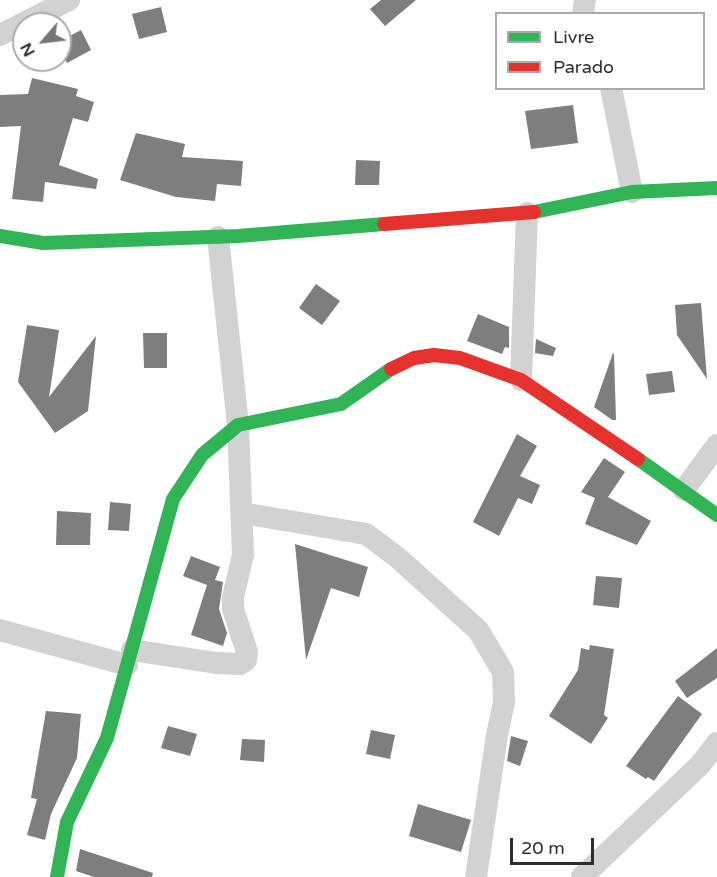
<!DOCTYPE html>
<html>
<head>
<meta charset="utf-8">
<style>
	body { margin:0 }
	#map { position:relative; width:717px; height:877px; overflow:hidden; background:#fff; font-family:"Varela Round",sans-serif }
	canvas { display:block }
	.legend { position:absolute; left:495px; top:12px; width:210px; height:78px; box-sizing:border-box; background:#fff; border:2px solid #ababab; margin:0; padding:8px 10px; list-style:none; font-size:18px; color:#2d2d2d }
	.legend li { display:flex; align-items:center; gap:12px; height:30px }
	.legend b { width:30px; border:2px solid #ababab }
	.north { position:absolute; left:12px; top:12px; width:60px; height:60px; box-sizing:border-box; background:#fff; border:2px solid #ababab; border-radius:50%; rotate:242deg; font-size:16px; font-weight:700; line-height:24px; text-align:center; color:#2d2d2d }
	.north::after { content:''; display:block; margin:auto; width:21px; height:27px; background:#767676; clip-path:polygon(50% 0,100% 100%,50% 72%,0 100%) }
	.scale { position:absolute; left:510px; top:838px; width:84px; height:27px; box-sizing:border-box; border:3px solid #2d2d2d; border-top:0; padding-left:8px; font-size:18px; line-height:21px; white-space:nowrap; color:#2d2d2d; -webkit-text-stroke:4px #fff; paint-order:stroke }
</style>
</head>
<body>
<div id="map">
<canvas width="717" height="877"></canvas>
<ul class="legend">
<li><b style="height:8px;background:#30b455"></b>Livre</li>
<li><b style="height:8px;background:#e5322d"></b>Parado</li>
</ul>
<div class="north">N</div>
<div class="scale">20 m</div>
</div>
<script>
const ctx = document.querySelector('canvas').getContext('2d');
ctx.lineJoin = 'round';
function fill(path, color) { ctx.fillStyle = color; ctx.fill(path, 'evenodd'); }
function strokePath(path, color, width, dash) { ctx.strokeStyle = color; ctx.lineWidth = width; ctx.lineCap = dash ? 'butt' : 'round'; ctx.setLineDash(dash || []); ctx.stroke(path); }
const building = new Path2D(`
	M381 0H416L385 26 370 9Z
	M161 7 167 32 139 39 132 14Z
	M81 30 91 50 67 63 60 49V41Z
	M32 78 78 89 76 96 94 102 88 122 73 118 59 165 98 179 96 189 45 182 43 202 12 199 21 126 0 127V95L28 94Z
	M573 105 578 143 531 149 525 111Z
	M136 133 185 144 182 157 243 161 241 186 217 184 215 201 176 197 120 180Z
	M356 160 380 161 379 185H355Z
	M316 284 340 301 322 325 299 308Z
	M701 303 707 379 677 335 675 305Z
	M478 314 509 327V348L505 347 502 354 467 341Z
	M27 325 59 330 49 397 96 336 88 411 55 433 18 382Z
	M143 333H167V368H144Z
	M536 339 556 348 553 356 535 353Z
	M613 353 614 354 616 420H612L594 407Z
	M672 371 675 392 649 395 646 374Z
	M517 434 537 446 520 476 540 485 532 504 518 498 499 536 473 522Z
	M604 458 625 472 608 497 651 521 637 545 585 524 595 498 581 492Z
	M110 502 131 504 129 531 108 530Z
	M57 511 91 513 90 545H56Z
	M295 544 368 567 359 597 331 588 306 660Z
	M191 556 220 567 215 580 223 582 219 609 227 633 223 646 191 635 207 585 183 576Z
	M596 576 622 578 619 608 593 605Z
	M590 645 614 649 604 715 608 718 591 744 549 716 578 670 581 648 589 650Z
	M717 648V678L687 698 675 681Z
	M678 696 702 714 654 781 648 777 646 779 626 766Z
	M46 711 81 714 77 758 51 814 45 840 27 835 37 799 31 798Z
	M168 726 197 734 190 756 161 748Z
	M371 730 395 735 390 759 366 754Z
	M511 736 528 741 520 766 507 761Z
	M242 739 265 740 264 762 240 760Z
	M418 804 471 820 461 852 409 836Z
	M80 849 153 873 152 877H94L76 871Z`);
const street = new Path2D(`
	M583 14 585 0
	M0 35 69 0
	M611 88 632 192
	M521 380 527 213
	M684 490 717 445
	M242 513 366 534 397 557 478 630 503 672 504 702 497 735 476 877
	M0 630 127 665
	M132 650 216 663 240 664 246 660 247 652 233 609V597L243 555 238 425 218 237
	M582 877 700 765 717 743`);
const fast = new Path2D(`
	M534 212 632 192 717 188
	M0 236 43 243 238 236 384 224
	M638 459 717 515
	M57 877 67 822 107 738 173 499 202 455 238 425 341 404 391 369`);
const jam = new Path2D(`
	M384 224 534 212
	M391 369 414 358 434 355 460 358 521 380 638 459`);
fill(building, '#7e7e7e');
strokePath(street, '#d2d2d2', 22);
strokePath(fast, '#30b455', 14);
strokePath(jam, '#e5322d', 14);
</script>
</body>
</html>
